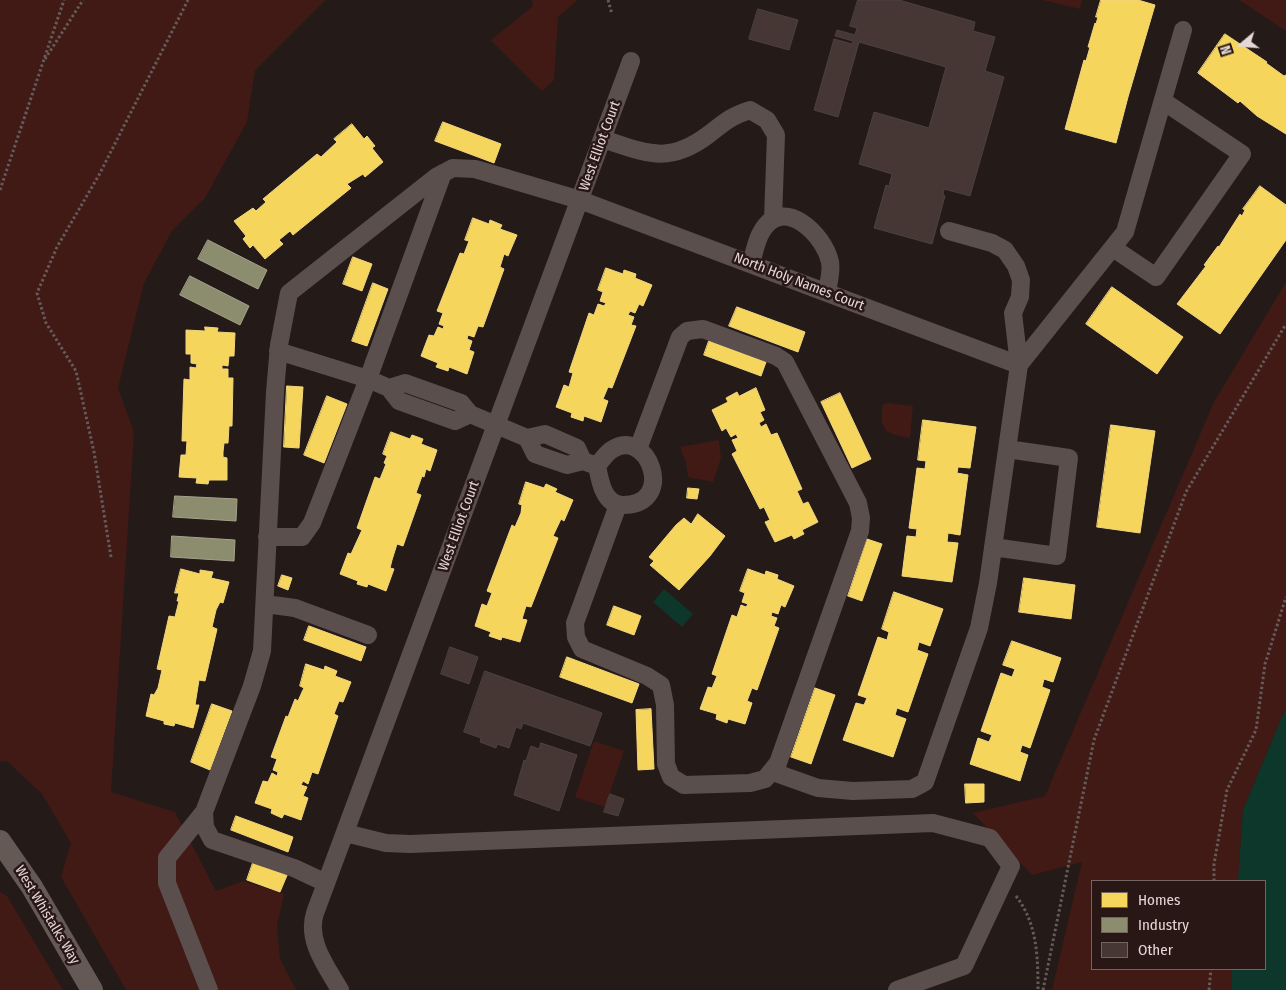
<!DOCTYPE html>
<html>
<head>
<meta charset="utf-8">
<style>
	body { margin:0 }
	#map { position:relative; width:1286px; height:990px; overflow:hidden; background:#241a18; font-family:"Fira Sans Condensed",sans-serif }
	canvas { display:block }
	.legend { position:absolute; left:1091px; top:880px; width:175px; height:90px; box-sizing:border-box; background:#281714; border:1px solid #736461; margin:0; padding:6px 9px; list-style:none; font-size:15px; color:#e4d7d5 }
	.legend li { display:flex; align-items:center; gap:10px; height:25px }
	.legend b { width:25px; border:1px solid #736461 }
	.north { position:absolute; left:1216px; top:20px; width:50px; height:50px; -webkit-text-stroke:4px #281714; paint-order:stroke; rotate:252deg; font-size:14px; font-weight:700; line-height:20px; text-align:center; color:#e4d7d5 }
	.north::after { content:''; display:block; margin:auto; width:18px; height:22px; background:#e4d7d5; clip-path:polygon(50% 0,100% 100%,50% 72%,0 100%) }
</style>
</head>
<body>
<div id="map">
<canvas width="1286" height="990"></canvas>
<ul class="legend">
<li><b style="height:14px;background:#f6d55c"></b>Homes</li>
<li><b style="height:14px;background:#8c8c6e"></b>Industry</li>
<li><b style="height:14px;background:#463634"></b>Other</li>
</ul>
<div class="north">N</div>
</div>
<script>
const ctx = document.querySelector('canvas').getContext('2d');
ctx.lineJoin = 'round';
function fill(path, color) { ctx.fillStyle = color; ctx.fill(path, 'evenodd'); }
function strokePath(path, color, width, dash) { ctx.strokeStyle = color; ctx.lineWidth = width; ctx.lineCap = dash ? 'butt' : 'round'; ctx.setLineDash(dash || []); ctx.stroke(path); }
function label(font, color, halo, rows, align = 'center') {
  ctx.font = font + ' "Fira Sans Condensed",sans-serif'; ctx.lineWidth = 5; ctx.setLineDash([]); ctx.textBaseline = 'middle'; ctx.strokeStyle = halo; ctx.fillStyle = color; for (const [text, x, y, turn = 0] of rows) {
    ctx.save(); ctx.translate(x, y); ctx.rotate((+turn || 0) * Math.PI / 180); ctx.textAlign = isNaN(turn) ? turn : align; if (halo) ctx.strokeText(text, 0, 0); ctx.fillText(text, 0, 0); ctx.restore();
  }
}
const green = new Path2D(`
	M0 0H325L255 70 247 122 205 198 172 231 144 283 118 388 134 432 111 792 175 812 216 891 243 881 284 894 277 925 280 959 296 990H126L61 877 71 843 42 794 7 761 0 762Z
	M532 0H578L558 17 554 80 542 91 491 40 533 6Z
	M1042 0H1082L1080 9Z
	M1239 0H1286V31Z
	M1286 282V707L1243 810 1238 881H1092V969H1232L1231 990H1052L1082 862 1032 875 973 813 1045 796 1214 402Z
	M887 403 913 406 910 438C884 434 879 430 883 404Z
	M719 440 721 458 713 482 688 477 686 463 680 447Z
	M594 741 624 751 605 807 575 797Z
	M0 892 7 896 63 990H0Z`);
const water = new Path2D(`
	M664 589 693 614 682 627 653 602Z
	M1286 707V990H1231L1232 969H1265V881H1238L1243 810Z`);
const homes = new Path2D(`
	M1101 0H1138L1155 5 1128 97 1116 143 1065 129 1084 60 1086 61 1090 47H1088L1095 23 1096 24 1098 17H1096Z
	M1225 34 1267 62 1266 63 1284 76 1286 75V134L1257 116 1240 101 1238 103 1198 73Z
	M443 122 501 144 494 163 435 141Z
	M352 124 364 139 367 136 375 146 372 148 383 162 365 177 363 174 347 184 351 188 293 235 290 231 279 240 283 244 265 259 253 245 250 248 243 239 246 236 234 221 253 208 256 211 266 202 263 199 317 154 321 157 337 142 334 139Z
	M1260 186 1286 205V240L1220 334 1177 304 1206 266 1204 265 1218 246 1219 247 1240 214 1242 216 1245 210 1243 209Z
	M473 218 489 224 490 220 502 225 500 229 517 235 508 256 504 254 500 267 504 269 483 327 478 326 474 337 468 335 467 339 472 341 469 350 474 352 467 374 449 367 448 371 436 367 438 363 421 356 429 335 434 336 438 327 443 329 444 326 439 324 443 313 437 311 460 253 464 254 469 241 465 240Z
	M353 257 372 264 362 291 343 284Z
	M606 268 623 274 624 270 636 274 635 278 652 285 643 306 639 304 635 313 630 311 628 315 634 317 631 325 636 326 612 388 608 387 603 399 608 401 601 422 584 416 583 421 571 417 572 413 556 407 564 385 569 387 573 373 569 372 589 313 594 315 598 304 604 306 606 303 600 301 603 292 598 290Z
	M373 283 388 289 367 346 352 341Z
	M1112 287 1183 337 1157 374 1086 324Z
	M737 307 805 332 798 352 729 326Z
	M205 327 218 328 217 332 235 333 234 356H229L228 366 222 365V369H228V378H233L232 426H229L228 443H224L223 452V457L227 458V480H209L208 484 196 483 197 478 179 477 181 455H186L187 441H182L184 379 190 380V367L196 368 197 364 191 363V354H186V330L205 331Z
	M709 341 766 362 761 376 704 355Z
	M287 386 303 387 299 448 284 447Z
	M756 388 765 410 760 412 764 420 759 423 761 427 766 424 771 435 777 433 802 489 797 491 803 504 808 502 818 522 802 530 804 534 794 539 792 535 775 542 765 522 770 520 764 507 760 509 732 454 737 451 732 440 738 438 736 434 731 437 726 428 722 431 712 410 728 402 726 398 737 392 739 396Z
	M840 393 871 459 852 468 821 402Z
	M327 396 347 404 324 463 304 455Z
	M923 420 976 427 970 468 958 467 957 473 968 475 960 535 948 533 947 542 958 543 952 582 902 576 907 536 916 537 917 529 909 528 917 468 925 469 926 461 918 460Z
	M1111 425 1155 431 1140 533 1097 527Z
	M391 432 410 439 412 435 423 439 421 444 437 450 430 471 426 469 424 477 422 476 416 493 421 495 403 546 397 544 392 560 390 568 394 569 386 591 368 584 367 587 357 584 358 581 340 574 348 553 351 554 362 530 357 528 375 477 380 479 386 464 384 463 387 456 383 454Z
	M526 482 544 488 546 484 557 489 555 492 573 500 564 521 561 519 553 536 558 538 531 607 526 606 522 619 527 620 520 642 502 637 501 640 489 636 491 632 475 626 482 604 487 606 492 593 487 591 512 525 515 527 521 513 522 505 519 504Z
	M688 488 699 489 697 499 687 498Z
	M698 514 725 536 710 556 679 590 650 565 654 561 649 557 676 525 684 518 691 524Z
	M867 539 882 544 862 601 848 596Z
	M181 569 200 574V570L213 572 211 578 229 582 223 603 220 602 216 610 212 627 217 629 205 681 199 680 195 705H199L193 728 175 723 174 726 164 724V721L146 716 151 694 154 695 158 688 162 670 157 669 169 616 175 617 179 601H177L179 593H175Z
	M748 569 765 575 766 571 778 575 777 579 794 586 785 607 781 605 778 614 772 612 771 616 777 618 774 626 779 628 757 690 752 688 747 701 752 703 745 724 728 719 727 723 716 719 717 714 700 709 708 687 712 688 717 676 712 674 732 615 737 617 741 605 746 607 748 604 742 602 745 593 740 591Z
	M282 575 292 578 288 590 278 586Z
	M1024 578 1075 585 1071 619 1019 612Z
	M894 592 943 609 930 646 919 642 917 650 928 654 908 712 897 708 895 715 906 719 893 757 843 740 856 703 864 705 867 698 858 695 878 637 887 640 889 632 882 629Z
	M614 606 641 616 634 635 607 625Z
	M309 626 366 647 361 661 304 640Z
	M1012 641 1061 658 1053 682 1044 679 1042 687 1050 690 1030 748 1022 745 1020 752 1028 755 1020 781 970 764 978 738 989 742 992 735 981 731 1001 673 1012 677 1015 669 1003 665Z
	M567 657 639 684 632 703 560 677Z
	M306 664 324 670 325 666 337 671 335 676 351 682 343 702 339 701 334 714 338 716 318 774 312 772 308 784 303 781 301 785 307 787 303 796 308 798 301 820 284 814 282 818 271 813 272 809 255 803 263 781 268 782 272 773 277 776 278 772 273 770 277 759 271 757 286 716 288 717 295 699 298 701 302 692 304 688 300 686Z
	M815 688 835 695 811 764 791 757Z
	M212 704 232 711 210 770 191 762Z
	M651 709 654 769 638 770 636 710Z
	M965 784H984V802L966 803Z
	M236 816 293 837 288 852 231 830Z
	M254 860 288 873 280 892 247 880Z`);
const industry = new Path2D(`
	M208 240 267 270 258 289 198 259Z
	M190 276 249 306 240 325 180 295Z
	M175 496 237 499 236 521 173 517Z
	M172 536 235 540 234 561 171 557Z`);
const building = new Path2D(`
	M858 0H899L975 22 973 31 995 37 985 71 1004 77 970 196 944 189 943 195 945 196 932 244 874 228 886 185 889 186 892 174 859 164 874 112 929 128 946 67 859 42 838 117 814 110 834 39 852 44 853 41 835 36 837 30 855 35 857 28 850 26Z
	M758 9 798 20 789 50 749 39Z
	M450 647 478 657 469 684 441 674Z
	M485 671 602 713 590 746 523 723 521 729 516 727 509 748 497 744 496 748 480 742 481 738 464 732Z
	M541 743 577 755 559 811 514 795 524 760 526 761 531 746 539 749Z
	M610 794 624 799 618 816 604 812Z`);
const path = new Path2D(`
	M608 0 612 14
	M45 59 83 0
	M0 190 64 0
	M111 557 94 452 76 371 46 323 37 293 57 247 99 175 188 0
	M1214 881V864L1227 790 1256 730 1265 664 1286 597
	M1016 896C1037 923 1038 956 1038 990
	M1043 990 1094 740 1186 492 1286 324
	M1209 990 1211 969`);
const minor = new Path2D(`
	M603 139C646 153 668 165 708 135 725 122 729 117 750 110L767 120 776 135 773 219
	M443 173 368 379 389 388 399 401 455 421 470 414
	M1113 248 1156 277 1242 154 1163 101
	M751 264C754 254 756 240 762 231 783 195 824 234 830 262 832 271 828 284 827 293
	M1019 365 1125 232 1183 30
	M389 388 405 383 461 403 470 414 527 438 545 434 577 448 583 461 567 465 535 454 527 438
	M583 461 597 466C600 480 603 504 622 505 679 506 647 423 610 451 605 455 601 461 597 466
	M618 505 575 623 576 637 582 649 647 676 661 685 665 705 666 764 671 777 684 785 750 783 765 779 778 763 860 531 861 518 858 503 785 362 776 356 703 329 687 331 680 337 638 449
	M267 537H302L312 523 368 379 278 351
	M993 547 1057 556 1069 458 1007 449
	M265 604 295 608 368 635
	M773 772 818 788 853 791 912 789 925 782 979 628 988 583 1019 365 1013 313 1020 297 1021 280 1016 266 1005 250 992 243 949 231
	M204 812 167 858V883L209 990
	M345 833 386 843 410 844 933 823 990 838 1011 866 964 966 897 990
	M326 883 294 868 212 840 205 827 204 812 252 686 262 651 275 392 279 345 289 293 436 177 453 168 475 169 580 200 1019 365
	M340 990C327 967 306 941 315 913L631 61`);
const major = new Path2D(`
	M0 841 32 887 92 990`);
const streetNames = [
	["West Elliot Court",600,146,-70],
	["North Holy Names Court",799,282,21],
	["West Elliot Court",459,526,-70],
	["West Whistalks Way",47,915,59]
];
fill(green, '#411a15');
fill(water, '#0e372b');
fill(homes, '#f6d55c');
strokePath(homes, '#f1d680', 1);
fill(industry, '#8c8c6e');
strokePath(industry, '#a6a28d', 1);
fill(building, '#463634');
strokePath(building, '#4b4240', 1);
strokePath(path, '#655b5a', 3, [2.5, 2.5]);
strokePath(minor, '#5a4f4d', 18);
strokePath(major, '#655956', 22);
label('14px', '#e4d7d5', '#281714', streetNames);
</script>
</body>
</html>
